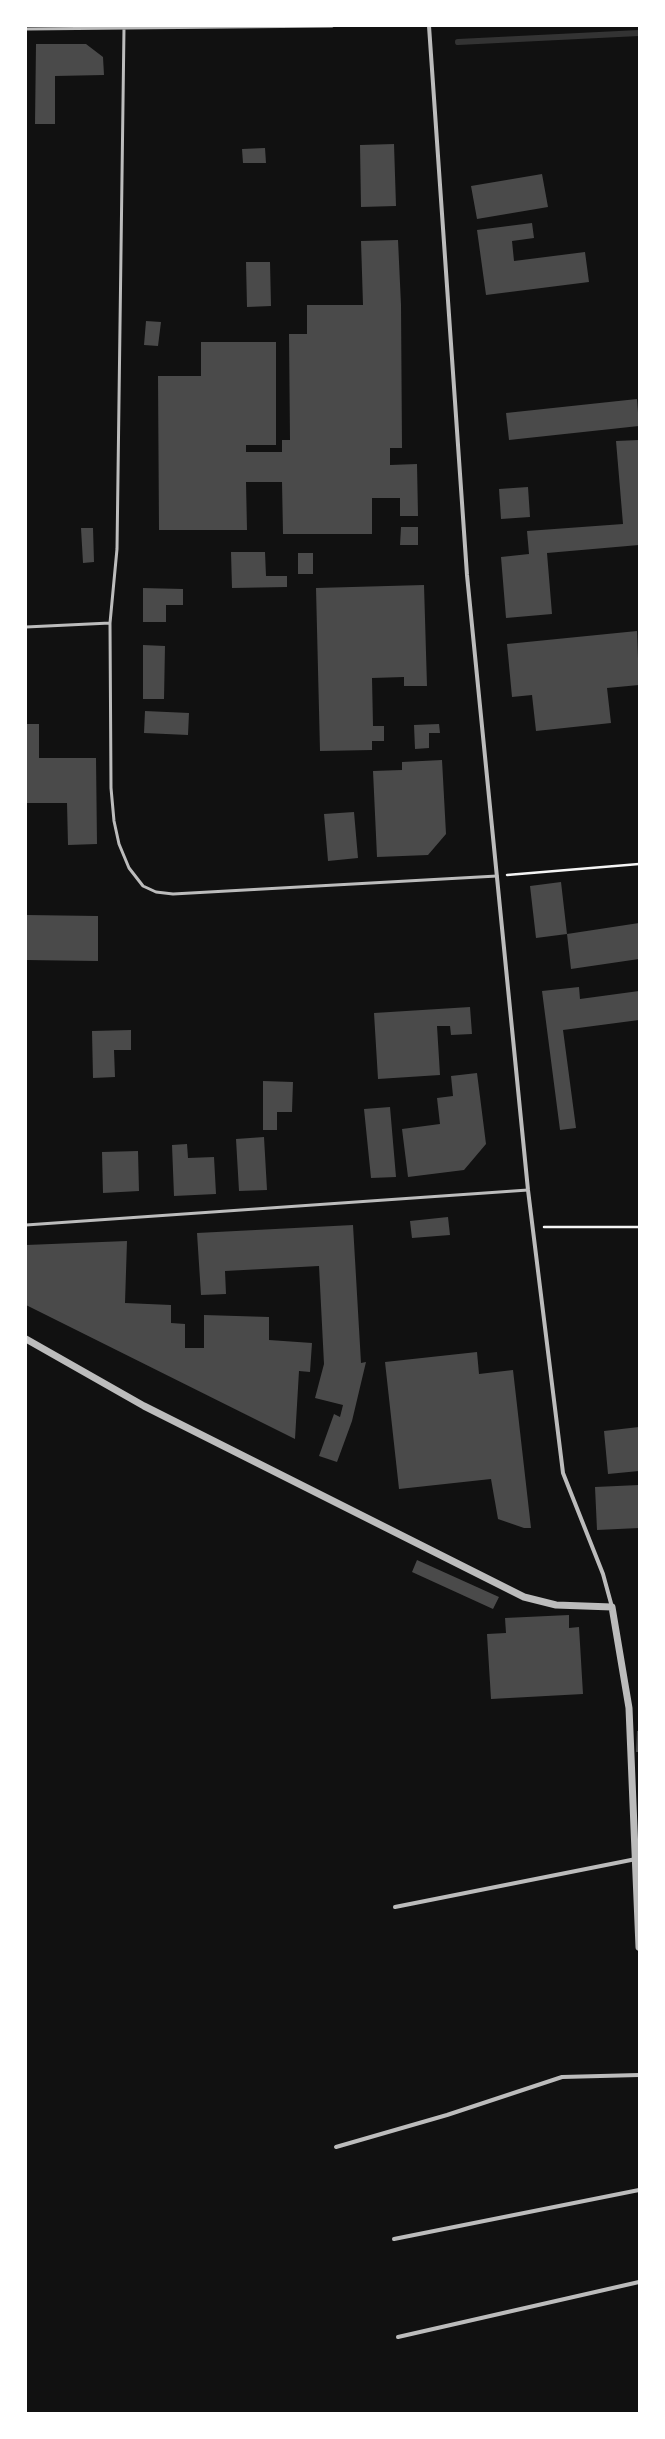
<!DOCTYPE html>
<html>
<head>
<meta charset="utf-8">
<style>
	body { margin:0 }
	#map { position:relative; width:665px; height:2439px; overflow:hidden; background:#111; font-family:Barlow,sans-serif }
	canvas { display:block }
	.frame { position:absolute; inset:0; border:27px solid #fff; pointer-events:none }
</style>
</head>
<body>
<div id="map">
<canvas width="665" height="2439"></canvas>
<div class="frame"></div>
</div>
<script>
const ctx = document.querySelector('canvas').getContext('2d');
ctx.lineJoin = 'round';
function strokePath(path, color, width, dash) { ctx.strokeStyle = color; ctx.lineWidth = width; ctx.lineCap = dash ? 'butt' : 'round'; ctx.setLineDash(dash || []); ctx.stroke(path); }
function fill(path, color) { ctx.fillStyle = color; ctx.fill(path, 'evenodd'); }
const stream = new Path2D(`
	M458 42 639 33`);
const building = new Path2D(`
	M36 44H86L103 57 104 75 55 76V124H35Z
	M394 144 396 206 361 207 360 145Z
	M265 148 266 163H243L242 149Z
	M542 174 548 207 477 219 471 186Z
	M532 223 534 238 512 241 514 261 585 252 589 282 486 295 477 230Z
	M398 240 401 305 402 448H390V465L417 464 418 516H400V498H372V534H283L282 482H246L247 530H159L158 376H201V342H276V445H246V452H282V440H290L289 334H307V305H363L361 241Z
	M246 262H270L271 306 247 307Z
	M146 321 161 322 158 346 144 345Z
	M637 399 639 426 509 440 506 413Z
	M639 440V545L547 553 552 614 506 618 501 557 529 554 527 531 623 524 616 441Z
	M528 487 530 517 501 519 499 489Z
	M401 527H418V545H400Z
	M81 528H93L94 562 83 563Z
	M231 552H265L266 576H287V587L232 588Z
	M298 553H313V574H298Z
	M424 585 427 686H404V677L372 678 373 726H384V741H372V750L320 751 316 588Z
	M143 588 183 589V605H166V622H143Z
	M637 631 639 685 607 688 611 723 536 731 532 695 512 697 507 644Z
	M143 645 165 646 164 699H143Z
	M145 711 189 713 188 735 144 733Z
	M26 724H39V758H96L97 844 68 845 67 803H26Z
	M439 724 440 733H429V748L415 749 414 725Z
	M442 760 446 834 428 855 377 857 373 771 402 770V762Z
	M354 812 358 858 328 861 324 814Z
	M561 882 567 934 536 938 530 886Z
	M26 915 98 916V961L26 960Z
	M639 923V959L571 969 567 934Z
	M579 987 580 999 639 991V1020L563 1030 576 1128 560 1130 542 991Z
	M470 1007 472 1034 451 1035 450 1026H437L440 1075 378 1079 374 1013Z
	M131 1030V1050H114L115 1077 93 1078 92 1031Z
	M477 1073 486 1144 464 1170 408 1177 402 1129 440 1124 437 1098 453 1096 451 1076Z
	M263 1081 293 1082 292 1112H277V1130H263Z
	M390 1107 396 1177 371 1178 364 1109Z
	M264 1137 267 1190 239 1191 236 1139Z
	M187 1144 188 1158 214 1157 216 1194 174 1196 172 1145Z
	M138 1151 139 1191 103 1193 102 1152Z
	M448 1217 450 1235 412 1238 410 1221Z
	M353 1225 361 1363 366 1362 352 1421 337 1462 319 1456 334 1414 340 1417 343 1405 315 1398 324 1364 319 1266 225 1271 226 1294 201 1295 197 1233Z
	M127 1241 125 1303 171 1305V1323L185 1324V1348H204V1315L269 1317V1340L312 1343 310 1372 299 1371 295 1439 26 1305V1245Z
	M477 1352 479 1374 513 1370 531 1528H524L498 1519 491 1479 399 1489 385 1362Z
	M639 1427V1471L608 1474 604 1431Z
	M639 1485V1528L597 1530 595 1487Z
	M417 1560 499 1597 493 1609 412 1572Z
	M569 1615V1628L579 1627 583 1694 491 1699 487 1634 506 1633 505 1618Z
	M637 1731H639V1752H636Z`);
const path = new Path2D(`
	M507 875 639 864
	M544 1227H639`);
const service = new Path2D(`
	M124 28 117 549 110 623 111 788 114 821 119 844 129 868 143 886 156 892 173 894 497 876
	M26 29 332 26
	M26 627 110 623
	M26 1225 528 1190`);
const minor = new Path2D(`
	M429 26 467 575 528 1190 563 1473 603 1574 612 1607
	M395 1907 636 1859
	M336 2147 447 2115 562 2077 639 2075
	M394 2239 639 2190
	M398 2337 639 2282`);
const tertiary = new Path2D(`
	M26 1339 144 1406 524 1597 556 1605 612 1607 629 1708 639 1947`);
strokePath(stream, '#333', 6);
fill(building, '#4a4a4a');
strokePath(path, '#f5f5f5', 2.5);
strokePath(service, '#bcbcbc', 3);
strokePath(minor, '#bcbcbc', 4);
strokePath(tertiary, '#bcbcbc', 7);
</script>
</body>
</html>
